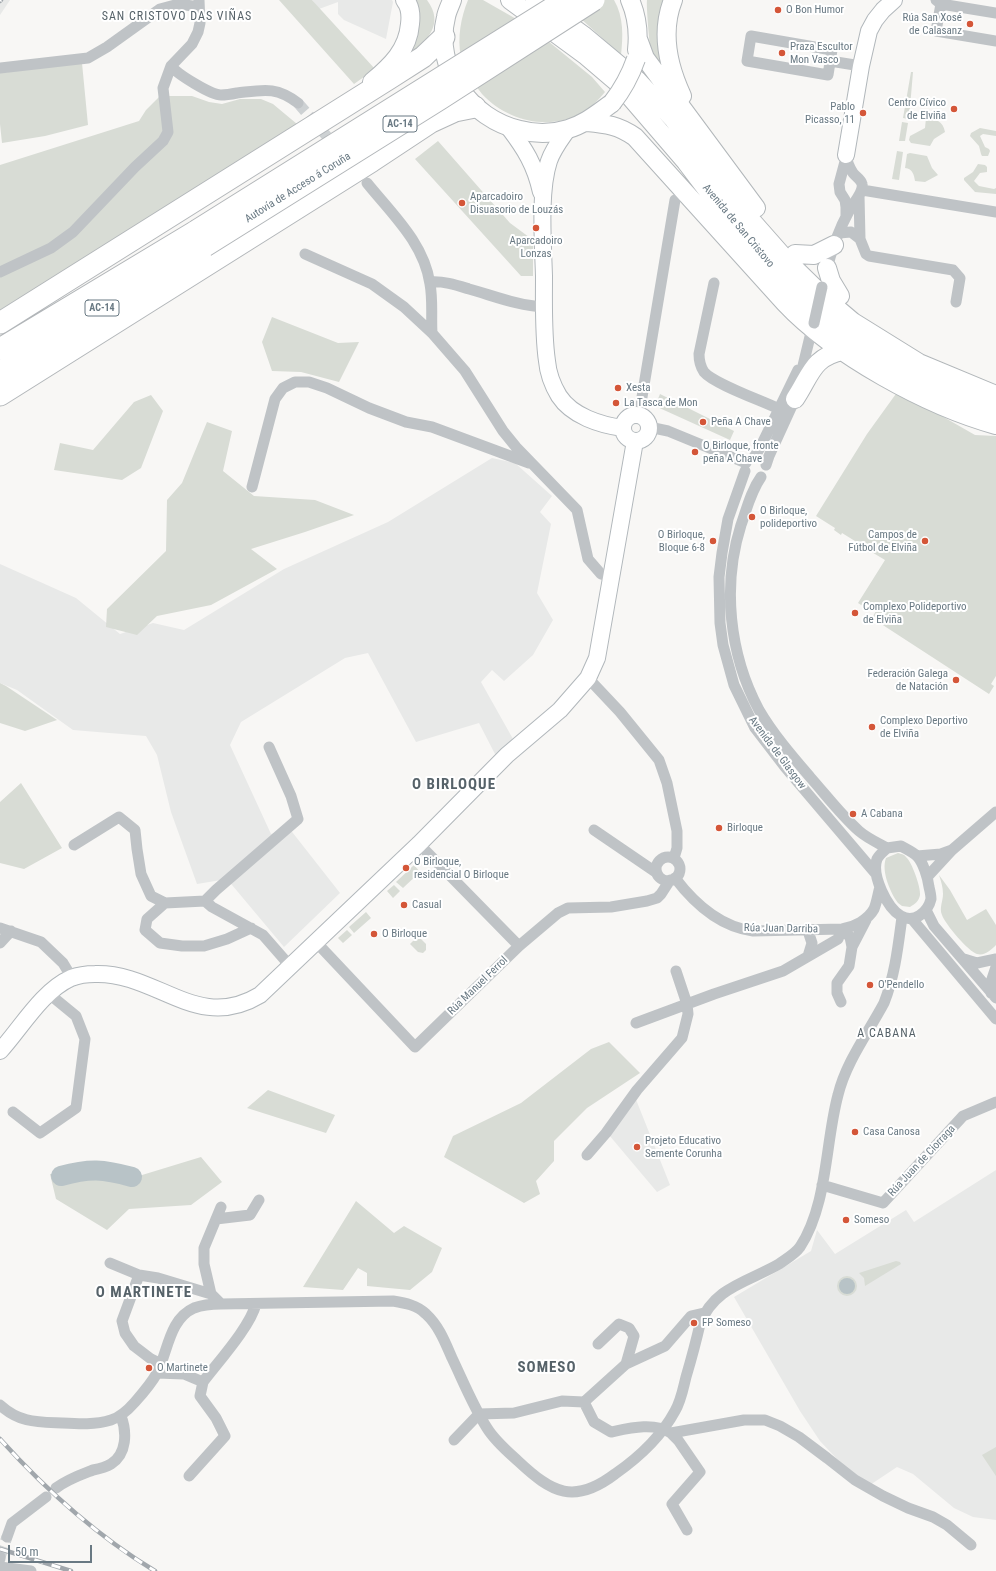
<!DOCTYPE html>
<html>
<head>
<meta charset="utf-8">
<style>
	body { margin:0 }
	#map { position:relative; width:996px; height:1571px; overflow:hidden; background:#f8f7f5; font-family:"Roboto Condensed",sans-serif }
	canvas { display:block }
	.scale { position:absolute; left:8px; top:1545px; width:84px; height:18px; box-sizing:border-box; border:2px solid #697983; border-top:0; padding-left:5px; font-size:12px; line-height:14px; white-space:nowrap; color:#697983; -webkit-text-stroke:3px #fff; paint-order:stroke }
</style>
</head>
<body>
<div id="map">
<canvas width="996" height="1571"></canvas>
<div class="scale">50 m</div>
</div>
<script>
const ctx = document.querySelector('canvas').getContext('2d');
ctx.lineJoin = 'round';
function fill(path, color) { ctx.fillStyle = color; ctx.fill(path, 'evenodd'); }
function strokePath(path, color, width, dash) { ctx.strokeStyle = color; ctx.lineWidth = width; ctx.lineCap = dash ? 'butt' : 'round'; ctx.setLineDash(dash || []); ctx.stroke(path); }
function label(font, color, halo, rows, align = 'center') {
  ctx.font = font + ' "Roboto Condensed",sans-serif'; ctx.lineWidth = 4; ctx.setLineDash([]); ctx.textBaseline = 'middle'; ctx.strokeStyle = halo; ctx.fillStyle = color; for (const [text, x, y, turn = 0] of rows) {
    ctx.save(); ctx.translate(x, y); ctx.rotate((+turn || 0) * Math.PI / 180); ctx.textAlign = isNaN(turn) ? turn : align; if (halo) ctx.strokeText(text, 0, 0); ctx.fillText(text, 0, 0); ctx.restore();
  }
}
const built = new Path2D(`
	M0 0H10L0 15Z
	M312 0H392L393 2 386 39 344 20 338 14V2L319 9Z
	M492 458 515 463 552 496 540 512 551 524 537 593 553 620 533 655 504 681 492 670 481 682 513 739 496 756 479 723 416 742 368 653 345 658 241 722 230 745 271 834 289 828 340 893 284 947 227 879 197 884 171 812 157 755 146 736 73 730 17 690 0 683V564L76 598 120 634 153 623 184 630 284 569 388 522Z
	M635 1097 670 1185 657 1192 609 1135Z
	M996 1170V1520L973 1517 954 1508 913 1474 897 1467 870 1485 853 1476 820 1441 800 1411 734 1297 811 1251 817 1230 835 1254 906 1210 914 1222Z`);
const green = new Path2D(`
	M279 0H312L375 69 354 84Z
	M412 0H427C445 24 427 40 410 56Z
	M468 0H483L532 28 592 77 605 92C599 99 593 106 585 111 552 132 508 122 482 94 476 87 472 79 468 70 466 66 463 61 461 57 457 38 461 17 468 0Z
	M557 0H614C624 17 623 37 621 55L569 8Z
	M647 0H670L668 76C663 69 656 61 651 53 650 50 646 6 647 0Z
	M82 63 88 125 45 136 2 143 0 124V73Z
	M911 72H913L909 119 903 118Z
	M160 96H192L209 102 222 104 240 99H261L273 104 297 124 254 154 0 310V165L139 121 146 110Z
	M926 118C936 119 943 121 945 132L934 139 930 146 911 143 909 140 910 136 925 128Z
	M902 122 908 123 905 141H899Z
	M980 128 996 131V136L983 134 980 136 985 147 989 149 990 151 988 156H982L981 154 979 146 970 136 971 133Z
	M438 141 510 223 533 240V276H521L415 159Z
	M897 151 903 152 899 180 892 179Z
	M910 153 927 156 932 168 938 175 925 182 915 181C914 175 913 169 905 168L907 154Z
	M978 164 985 165 987 167V172L980 173 974 181 979 186 994 189 996 188V194L975 192 964 180V178L973 172Z
	M272 317 338 343 359 342 339 382 301 372 272 371 262 342Z
	M898 391 975 435 996 436V676L991 684 994 686 989 694 872 618 876 611 868 606 866 608 858 603 885 560 870 551 869 553 862 548 863 546 842 533 841 535 834 530 835 528 816 516 867 434Z
	M660 394 734 431 730 440 655 406Z
	M151 395 163 411 141 468 122 480 54 470 60 443 93 450 134 402Z
	M207 422 232 431 223 471 254 496 315 500 354 515 305 532 251 549 277 569 211 605 157 616 137 635 106 627 107 609 166 551 167 500 182 483Z
	M0 683 6 686 57 720 25 731 0 723Z
	M21 783 62 848 24 869 0 863V802Z
	M898 853C901 854 904 854 906 857 912 862 921 888 920 895 919 901 915 904 910 907L902 906 898 903C890 892 881 871 886 858Z
	M414 865 420 872 403 888 396 882Z
	M939 875 950 890 967 920 986 909 996 925V945C991 950 985 956 977 954 969 952 945 924 942 915 939 908 943 901 943 894 943 887 941 881 939 875Z
	M394 885 400 891 393 898 387 891Z
	M366 912 371 918 354 933 349 927Z
	M347 930 352 935 343 943 338 938Z
	M418 936 426 944V950L423 953 418 952 410 944Z
	M609 1042 640 1073 587 1108 554 1141V1161L536 1181 540 1194 524 1203 444 1157 453 1136 521 1103 591 1049Z
	M268 1090 335 1115 326 1133 247 1108Z
	M201 1157 222 1182 191 1205 129 1209 107 1230 56 1199 50 1174 106 1172 129 1179Z
	M356 1201 394 1233 404 1226 442 1248 432 1272 410 1290 367 1286V1273L358 1268 343 1290 303 1287Z
	M896 1261 900 1262 901 1264 865 1286 864 1278 859 1273Z
	M837 1286a10 10 0 1 1 20 0a10 10 0 1 1-20 0Z
	M996 1447V1476L982 1455Z`);
const water = new Path2D(`
	M839 1286a8 8 0 1 1 16 0a8 8 0 1 1-16 0Z`);
const river = new Path2D(`
	M61 1176C90 1168 103 1169 132 1177`);
const streetTunnel = new Path2D(`
	M298 103 337 148
	M0 1557 7 1537`);
const street = new Path2D(`
	M936 0 941 4 996 13
	M941 4 936 31 996 41
	M751 36 832 50 828 75 747 61Z
	M830 61 861 66
	M171 66C177 74 211 95 221 95 226 95 232 94 237 93 263 90 276 86 298 103
	M0 68 88 58 107 47 160 9 179 4 199 7
	M367 183C392 214 424 243 430 284 433 300 431 317 432 333
	M862 190 996 212
	M859 195 860 239 866 254 869 256 953 270 960 278 956 302
	M846 216V207L845 200 840 192 839 184 846 158
	M839 233 851 232 860 239
	M305 254 372 284 404 307 432 333 465 371 503 431 516 447 577 510 588 559 601 574 612 577
	M0 272 51 248 73 232 135 167 163 141 168 132 163 88 171 66 192 44 198 32 200 23 199 0
	M826 273C831 251 839 229 850 209 854 202 864 192 862 184 861 179 856 177 853 173 849 167 847 162 846 155
	M430 282C444 281 456 285 469 289 494 296 519 306 544 307
	M714 283 699 354C699 361 700 366 704 372 714 384 763 401 779 409
	M639 415 675 200
	M649 427 668 431 746 463
	M754 457 760 448 798 370
	M766 465 769 456 795 399 813 324
	M745 471 728 519 722 553 719 577 720 623 723 645 734 685 755 728 785 767 876 874
	M761 477C751 491 747 508 741 525 722 585 729 654 759 710 773 734 792 756 810 777 826 795 841 815 859 831 867 838 878 843 887 848
	M252 487 275 399 283 388 295 382H309L327 388 369 408 406 422 432 427 529 463
	M588 678 620 712 659 760 667 783 677 831V848L674 858
	M269 747 291 796 298 819 216 890 205 901 212 907 263 935 291 967
	M594 830 657 873
	M419 844 519 946
	M74 845 119 817 135 830 137 849 141 874 151 896 165 903 205 901
	M901 846C906 849 913 852 917 856 923 862 928 878 929 887 930 891 931 896 931 899 928 912 914 924 901 916 887 908 871 875 877 859 879 855 884 851 887 848Z
	M917 856 941 854 952 850
	M656 869a12 12 0 1 1 24 0a12 12 0 1 1-24 0Z
	M928 876 952 850 996 812
	M675 878C694 903 721 927 753 931L842 929C854 927 868 920 874 909 877 902 878 893 880 887
	M165 903 147 919 145 930 160 943 182 946H204L227 939 251 928
	M926 910 934 926 996 998
	M912 919 996 1019
	M0 928 41 942 63 963 72 978
	M316 942 415 1047 519 946 558 913 568 908 611 907 647 901 657 898 661 894 670 880
	M0 943 11 931
	M808 956 812 943 808 931
	M964 959 977 963 996 959
	M991 993V982L996 967
	M841 1002 837 993V983L849 966 852 947 866 920
	M636 1023 714 994 783 971 838 939 842 929 850 937 852 947
	M13 1112 40 1133 76 1108 85 1039 76 1016 48 993
	M587 1155 606 1133 637 1090 682 1038 688 1014 687 1004 676 971
	M822 1185 883 1203 963 1116 996 1102
	M216 1219 250 1215 259 1200
	M110 1263 139 1275 158 1278 211 1294 221 1304
	M139 1275 122 1321 125 1333 134 1346 151 1359 161 1364
	M211 1294 204 1264V1248L221 1207
	M598 1344 619 1324 629 1328 634 1336 626 1364
	M157 1373 184 1374 203 1382C218 1362 250 1327 256 1304
	M584 1402 594 1422 611 1432C630 1428 654 1422 671 1433L744 1420H765L780 1426 799 1437 827 1458 855 1480 883 1496 908 1508 933 1517 947 1525 971 1545
	M0 1405C20 1423 37 1422 62 1423 79 1424 95 1425 111 1420 121 1417 128 1410 135 1402 143 1393 151 1384 157 1373 168 1352 169 1319 194 1308 202 1305 212 1304 221 1304L393 1301C405 1303 417 1305 426 1314 439 1326 445 1342 452 1358 463 1381 473 1406 487 1428 495 1441 507 1451 518 1461 552 1493 574 1505 615 1474 638 1458 661 1437 675 1411 681 1401 683 1389 686 1377 691 1360 696 1342 700 1324 714 1287 748 1282 779 1264 786 1259 795 1254 800 1247 828 1204 825 1143 838 1095 846 1062 868 1033 884 1003 895 975 898 947 902 917
	M671 1433 678 1440 700 1472 672 1504 687 1530
	M454 1440 479 1414 514 1413 562 1401 584 1402 626 1364 665 1346 691 1316 704 1313
	M189 1476 225 1436 216 1418 200 1396 203 1382
	M56 1488C68 1479 80 1475 93 1470 98 1469 106 1467 111 1464 127 1454 127 1432 121 1416
	M7 1537 12 1523 46 1497
	M0 1559V1557
	M0 1567 31 1571`);
const secondary = new Path2D(`
	M509 128C525 149 535 165 541 192
	M568 129C561 139 553 149 549 161 539 191 543 243 544 276 544 304 543 334 547 361 548 373 553 386 559 396 572 416 600 425 623 428
	M846 155 861 66 869 31 875 20 883 10 894 0
	M623 428a13 13 0 1 1 26 0a13 13 0 1 1-26 0Z
	M0 1051C21 1028 42 991 71 978 79 975 87 974 95 974 157 972 197 1033 260 995L419 844 507 755 560 710 588 678 597 658 635 441`);
const primary = new Path2D(`
	M452 0C450 6 447 11 446 17 433 68 471 119 520 130 535 134 552 134 568 129 585 124 598 113 612 103
	M510 0 585 55 619 84 686 162 720 207 774 270 800 295 835 325 869 350 903 370 937 388 996 411
	M535 0 583 35 638 81 674 120 724 187 751 220 788 262 827 300 853 322 919 363 996 395
	M630 0C637 16 639 32 637 50
	M673 0C660 33 668 66 682 96
	M638 39 645 58 756 208
	M372 82C391 66 408 50 410 24 411 16 410 6 405 0
	M586 122C606 124 618 125 635 137L785 303C834 355 927 406 996 425
	M795 254 814 255 834 245
	M827 268 831 281 840 296
	M795 399C811 375 812 357 843 351`);
const highway = new Path2D(`
	M0 323 390 78 423 57 444 37
	M0 349 196 231
	M0 372 205 246
	M0 395 372 161 431 122 455 111 475 107`);
const rail = new Path2D(`
	M0 1 1 0
	M0 1439C45 1489 97 1536 155 1571
	M0 1549 71 1571`);
const streetBridge = new Path2D(`
	M814 323 822 287`);
const primaryBridge = new Path2D(`
	M612 103C623 89 630 76 636 59`);
const highwayBridge = new Path2D(`
	M196 231 565 0
	M205 246 440 99 594 0`);
const markers = [
	[778,10,4,"#d45638"],
	[970,24,4,"#d45638"],
	[782,53,4,"#d45638"],
	[954,109,4,"#d45638"],
	[863,113,4,"#d45638"],
	[462,203,4,"#d45638"],
	[536,228,4,"#d45638"],
	[618,388,4,"#d45638"],
	[616,403,4,"#d45638"],
	[703,422,4,"#d45638"],
	[695,452,4,"#d45638"],
	[752,517,4,"#d45638"],
	[713,541,4,"#d45638"],
	[925,541,4,"#d45638"],
	[855,613,4,"#d45638"],
	[956,680,4,"#d45638"],
	[872,727,4,"#d45638"],
	[853,814,4,"#d45638"],
	[719,828,4,"#d45638"],
	[406,868,4,"#d45638"],
	[404,905,4,"#d45638"],
	[374,934,4,"#d45638"],
	[870,985,4,"#d45638"],
	[855,1132,4,"#d45638"],
	[637,1147,4,"#d45638"],
	[846,1220,4,"#d45638"],
	[694,1323,4,"#d45638"],
	[149,1368,4,"#d45638"]
];
const shields = [
	[400,124,34],
	[102,308,34]
];
const shieldNames = [
	["AC-14",400,124],
	["AC-14",102,308]
];
const poiNames = [
	["O Bon Humor",786,10],
	["Rúa San Xosé",962,18,"right"],
	["de Calasanz",962,31,"right"],
	["Praza Escultor",790,47],
	["Mon Vasco",790,60],
	["Centro Cívico",946,103,"right"],
	["de Elviña",946,116,"right"],
	["Pablo",855,107,"right"],
	["Picasso, 11",855,120,"right"],
	["Aparcadoiro",470,197],
	["Disuasorio de Louzás",470,210],
	["Aparcadoiro",536,241,"center"],
	["Lonzas",536,254,"center"],
	["Xesta",626,388],
	["La Tasca de Mon",624,403],
	["Peña A Chave",711,422],
	["O Birloque, fronte",703,446],
	["peña A Chave",703,459],
	["O Birloque,",760,511],
	["polideportivo",760,524],
	["O Birloque,",705,535,"right"],
	["Bloque 6-8",705,548,"right"],
	["Campos de",917,535,"right"],
	["Fútbol de Elviña",917,548,"right"],
	["Complexo Polideportivo",863,607],
	["de Elviña",863,620],
	["Federación Galega",948,674,"right"],
	["de Natación",948,687,"right"],
	["Complexo Deportivo",880,721],
	["de Elviña",880,734],
	["A Cabana",861,814],
	["Birloque",727,828],
	["O Birloque,",414,862],
	["residencial O Birloque",414,875],
	["Casual",412,905],
	["O Birloque",382,934],
	["O'Pendello",878,985],
	["Casa Canosa",863,1132],
	["Projeto Educativo",645,1141],
	["Semente Corunha",645,1154],
	["Someso",854,1220],
	["FP Someso",702,1323],
	["O Martinete",157,1368]
];
const streetNames = [
	["Autovía de Acceso á Coruña",298,188,-32],
	["Avenida de San Cristovo",738,226,50],
	["Avenida de Glasgow",777,753,53],
	["Rúa Juan Darriba",781,929,1],
	["Rúa Manuel Ferrol",478,986,-44],
	["Rúa Juan de Ciorraga",922,1161,-47]
];
const neighbourhoodNames = [
	["SAN CRISTOVO DAS VIÑAS",177,17],
	["A CABANA",887,1034]
];
const districtNames = [
	["O BIRLOQUE",454,785],
	["O MARTINETE",144,1293],
	["SOMESO",547,1368]
];
fill(built, '#e8e9e8');
fill(green, '#d8dcd5');
fill(water, '#b8c3c7');
strokePath(river, '#b8c3c7', 20);
strokePath(streetTunnel, '#cdd1d3', 11, [11, 5.5]);
strokePath(secondary, '#b1b7bb', 18);
strokePath(primary, '#b2b7ba', 20);
strokePath(highway, '#b2b6b9', 23);
strokePath(street, '#bfc3c6', 11);
strokePath(secondary, '#fff', 16);
strokePath(primary, '#fff', 18);
strokePath(highway, '#fff', 21);
strokePath(rail, '#a1a7ac', 4.5);
strokePath(rail, '#fff', 3, [9]);
strokePath(primaryBridge, '#b2b7ba', 20, []);
strokePath(highwayBridge, '#b2b6b9', 23, []);
strokePath(streetBridge, '#bfc3c6', 11);
strokePath(primaryBridge, '#fff', 18);
strokePath(highwayBridge, '#fff', 21);
for (const [x, y, r, color] of markers) { const dot = new Path2D(); dot.arc(x, y, r, 0, 2 * Math.PI); ctx.fillStyle = color; ctx.fill(dot); strokePath(dot, '#fff', 1.5); }
for (const [x, y, w] of shields) { const box = new Path2D(); box.roundRect(x - w / 2, y - 8, w, 16, 3); ctx.fillStyle = '#fff'; ctx.fill(box); strokePath(box, '#697983', 1); }
label('bold 10px', '#697983', null, shieldNames);
label('11px', '#697983', '#fff', poiNames, 'left');
label('11px', '#697983', '#fff', streetNames);
ctx.letterSpacing = '1px';
label('12px', '#566269', '#fff', neighbourhoodNames);
ctx.letterSpacing = '0px';
ctx.letterSpacing = '1px';
label('bold 15px', '#566269', '#fff', districtNames);
ctx.letterSpacing = '0px';
</script>
</body>
</html>
